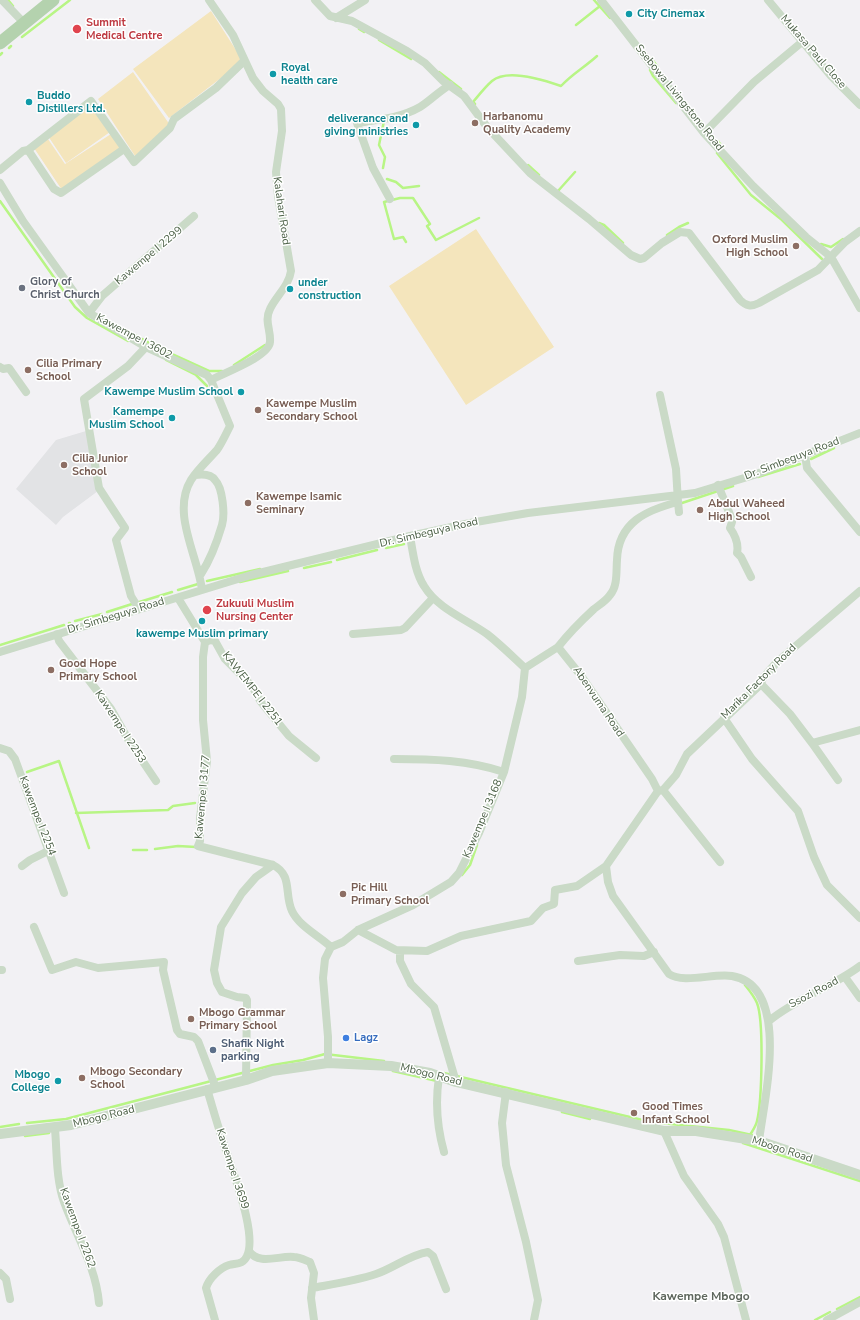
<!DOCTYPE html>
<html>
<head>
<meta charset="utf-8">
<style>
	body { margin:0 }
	canvas { display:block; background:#f2f1f4 }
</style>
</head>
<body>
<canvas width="860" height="1320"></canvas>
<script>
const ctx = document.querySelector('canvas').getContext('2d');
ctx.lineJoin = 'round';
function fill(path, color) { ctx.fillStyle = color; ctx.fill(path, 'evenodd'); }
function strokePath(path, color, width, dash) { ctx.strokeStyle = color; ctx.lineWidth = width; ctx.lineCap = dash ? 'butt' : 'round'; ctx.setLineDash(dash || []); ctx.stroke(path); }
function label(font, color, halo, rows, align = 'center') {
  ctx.font = font + ' "Nunito Sans",sans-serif'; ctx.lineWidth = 3; ctx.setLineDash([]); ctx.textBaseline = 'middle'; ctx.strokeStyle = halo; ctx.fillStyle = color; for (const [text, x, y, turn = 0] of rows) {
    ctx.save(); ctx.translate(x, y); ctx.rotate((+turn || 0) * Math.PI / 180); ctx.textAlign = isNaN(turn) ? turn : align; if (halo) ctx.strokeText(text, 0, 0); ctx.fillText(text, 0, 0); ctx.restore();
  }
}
const education = new Path2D(`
	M86 431 98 491 63 517 56 525 16 489 56 440Z`);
const green = new Path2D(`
	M211 11 243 61 169 118 133 69Z
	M133 72 170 125 135 156 98 99Z
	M92 106 110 132 66 163 48 136Z
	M111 134 121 149 62 190 34 148 48 139 65 164Z
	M476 229 554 347 466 405 389 286Z`);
const stream = new Path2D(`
	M8 0 13 6
	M594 0 610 18
	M576 25 600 6
	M359 29 364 32
	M22 37 70 0
	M379 40 411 59
	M9 48 11 46
	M0 55 2 53
	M651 58 657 66
	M650 70 653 76 676 103
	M439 72 461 89
	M475 104 473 102C479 95 485 87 492 81 507 68 544 80 561 86 572 74 585 67 597 56
	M696 116 702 123
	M718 141 722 147
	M717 153 751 195 782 220 822 259
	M528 165 539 175
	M383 168 385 157 379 145 384 121
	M387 179 396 182 403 188 419 186
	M558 191 575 172
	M0 201 75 307 87 318 128 341
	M599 223 604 225 623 243
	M667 235 679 227 688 223
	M406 242 403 237 394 239 384 202 400 198H413L430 224 427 226 436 240 479 218
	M821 244 831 247 843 239
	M124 329 155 346
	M163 350 209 371H222
	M166 360 196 375 207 386
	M234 365 265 345
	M811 459 834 448
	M758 477 800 464
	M682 503 733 486
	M386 548 404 544
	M337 560 377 550
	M304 568 331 562
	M207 581 260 569
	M240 582 288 571
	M178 590 198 584
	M136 603 172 592
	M107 612 132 604
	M75 621 102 614
	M69 623H70
	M0 645 64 625
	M27 772 59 761 89 848
	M76 813 168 810 173 806 195 803
	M155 849 178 846 196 847
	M133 850H147
	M462 875 470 865 477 845
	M745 985C749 990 754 996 757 1003 764 1021 762 1101 757 1121 756 1126 753 1130 750 1135
	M393 1071 437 1081
	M444 1073 651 1122 729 1130 752 1135
	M562 1112 590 1119
	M27 1123 66 1119 242 1073 273 1065 303 1060 325 1054 384 1061
	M0 1127 19 1124
	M25 1136 49 1133
	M743 1143 860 1181
	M837 1309 860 1297
	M815 1320 830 1312`);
const minor = new Path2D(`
	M2 0 24 23
	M209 0 233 35 253 78 263 91 278 104 281 109 282 131 276 172 278 196 291 271C289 286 276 296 270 309 264 321 271 330 270 342 269 357 223 373 211 380
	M315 0 330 16 352 21 407 51 425 63 443 81 464 96 487 127 530 173 589 219 631 255 640 259 644 258 662 243 680 232 689 233 740 300C746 306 751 307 759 303L818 270 845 242 860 231
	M601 0 704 133 753 186 806 237 831 257 860 308
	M768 0 831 76 860 105
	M336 18 365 0
	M704 133 754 82 802 42
	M28 150 91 101 134 162 170 128 174 119 216 88 244 61
	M0 170 23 151 28 150 54 189 61 193 124 149
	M0 183 23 221 89 313 146 347 207 375 211 380 230 426C226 434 222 443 217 450 208 460 198 469 191 480 171 513 198 556 202 590
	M390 199 373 168 357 123C378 120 401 118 420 107 430 101 439 91 450 85
	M89 313 102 296 194 216
	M0 367 3 369 9 368 26 392
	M805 455 807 468 860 532
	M195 475C202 474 211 474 215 480 223 488 225 515 222 525 217 542 210 560 201 574
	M718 485 731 517 732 522 730 528C735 535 739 543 737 553L741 557 751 577
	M678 502 679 512
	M410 536C413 553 415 572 424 586 438 609 466 619 487 634 500 644 513 657 525 668
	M178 598 205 642 203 657V720L207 761 200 818V841L198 846 273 865C293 875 284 894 292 911 299 926 319 936 331 947
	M139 609 131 596 116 540 125 528 99 488 84 399 128 366 146 347
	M57 634 59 641 111 709 129 741 156 781
	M353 634 401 630 405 628 433 598
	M205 642 211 640 215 641 225 659 252 686 261 702 289 736 316 758
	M558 647C569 633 581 621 594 609 599 605 606 601 610 595 618 586 616 571 617 560 618 522 647 510 678 502L676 469 660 395
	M0 652 251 575 410 536 470 523 528 513 695 493 754 475 860 433
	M525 668 558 647 582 677 652 779 658 791
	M761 684 790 714 812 743 860 730
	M724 718 752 759 798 811 814 857 827 885 860 918
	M812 743 838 780
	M0 748 9 751 15 759 64 893
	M394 759C432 759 468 760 504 772
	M663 790 720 862
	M22 866 30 860 50 850
	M34 927 52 970 76 962 98 968 164 962 163 970 177 1030 180 1034 194 1037 198 1041 216 1088
	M358 930 396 950 427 951 461 936 531 921 543 908 554 904 555 890 577 886 606 866
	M400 951V961L411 984 434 1007 456 1082
	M578 961 620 955 644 956 654 952
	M0 970H2
	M845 977 860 998
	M769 1021C797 998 832 987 860 966
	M328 1063V1037L323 978 325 959 331 947 343 942 358 930 413 905 451 882 459 873 479 833 504 772 522 697 525 668
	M439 1077C435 1103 437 1127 444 1152
	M246 1080 247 1000 246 998 237 997 222 992 217 983 214 970 221 927 242 893 256 877 273 865
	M207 1089C214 1112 220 1134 228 1156 235 1179 257 1235 247 1256 243 1265 236 1263 229 1265 220 1268 209 1278 206 1288L215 1320
	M506 1092 502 1123 506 1165 526 1242 538 1300 534 1320
	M55 1129C57 1152 56 1179 64 1202 76 1235 96 1267 99 1303
	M664 1131 684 1176 718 1224 724 1237 746 1320
	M759 1141C764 1100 792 986 732 976 713 973 684 984 669 974L613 896 608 882 606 866 658 791 663 790 676 775 687 754 761 684 763 678 777 662 860 591
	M249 1251C259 1266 280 1255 294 1257 299 1257 305 1260 310 1262L314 1273 311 1298 314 1320
	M0 1273 6 1279 10 1299
	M312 1288C334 1284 355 1281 376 1274 394 1268 409 1255 428 1252L433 1256 446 1289
	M827 1320 860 1302`);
const tertiary = new Path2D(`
	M0 1134 71 1125 246 1080 272 1071 328 1063 391 1066 430 1073 456 1082 664 1131H696L759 1141 860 1175`);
const primary = new Path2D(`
	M0 43 53 0`);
const markers = [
	[629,14,4,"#0f9aa8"],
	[77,29,5,"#e0444e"],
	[273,74,4,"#0f9aa8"],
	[29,102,4,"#0f9aa8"],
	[475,123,4,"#8d6e63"],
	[416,125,4,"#0f9aa8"],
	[796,246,4,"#8d6e63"],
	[22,288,4,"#6b7280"],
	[290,289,4,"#0f9aa8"],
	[28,370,4,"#8d6e63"],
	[241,392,4,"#0f9aa8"],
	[258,410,4,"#8d6e63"],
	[172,418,4,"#0f9aa8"],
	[64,465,4,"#8d6e63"],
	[248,503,4,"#8d6e63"],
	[700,510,4,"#8d6e63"],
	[207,610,5,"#e0444e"],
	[202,621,4,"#0f9aa8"],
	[51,670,4,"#8d6e63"],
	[343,894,4,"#8d6e63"],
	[191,1019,4,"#8d6e63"],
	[346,1038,4,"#3f7fe0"],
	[213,1050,4,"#5c6f8a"],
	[82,1078,4,"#8d6e63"],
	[58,1081,4,"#0f9aa8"],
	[634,1113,4,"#8d6e63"]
];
const cultureNames = [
	["City Cinemax",637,14],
	["Royal",281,68],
	["health care",281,81],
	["Buddo",37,96],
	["Distillers Ltd.",37,109],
	["deliverance and",408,119,"right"],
	["giving ministries",408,132,"right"],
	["under",298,283],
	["construction",298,296],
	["Kawempe Muslim School",233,392,"right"],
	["Kamempe",164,412,"right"],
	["Muslim School",164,425,"right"],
	["kawempe Muslim primary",202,634,"center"],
	["Mbogo",50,1075,"right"],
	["College",50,1088,"right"]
];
const healthNames = [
	["Summit",86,23],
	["Medical Centre",86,36],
	["Zukuuli Muslim",216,604],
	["Nursing Center",216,617]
];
const streetNames = [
	["Mukasa Paul Close",813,52,49],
	["Ssebowa Livingstone Road",679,98,51],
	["Kalahari Road",281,211,82],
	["Kawempe I 2299",149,256,-40],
	["Kawempe I 3602",134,337,28],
	["Dr. Simbeguya Road",792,459,-21],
	["Dr. Simbeguya Road",429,533,-13],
	["Dr. Simbeguya Road",116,616,-17],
	["Marika Factory Road",759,682,-45],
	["KAWEMPE I 2251",252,689,52],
	["Abenvuma Road",598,702,56],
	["Kawempe I 2253",120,727,57],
	["Kawempe I 3177",203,797,-85],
	["Kawempe I 2254",37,816,69],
	["Kawempe I 3168",483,819,-67],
	["Ssozi Road",814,993,-28],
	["Mbogo Road",431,1075,14],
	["Mbogo Road",104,1117,-14],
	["Mbogo Road",782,1150,18],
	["Kawempe I 3699",232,1169,72],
	["Kawempe I 2262",77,1228,70]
];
const educationNames = [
	["Harbanomu",483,117],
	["Quality Academy",483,130],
	["Oxford Muslim",788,240,"right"],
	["High School",788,253,"right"],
	["Cilia Primary",36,364],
	["School",36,377],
	["Kawempe Muslim",266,404],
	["Secondary School",266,417],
	["Cilia Junior",72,459],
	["School",72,472],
	["Kawempe Isamic",256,497],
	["Seminary",256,510],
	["Abdul Waheed",708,504],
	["High School",708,517],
	["Good Hope",59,664],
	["Primary School",59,677],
	["Pic Hill",351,888],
	["Primary School",351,901],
	["Mbogo Grammar",199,1013],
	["Primary School",199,1026],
	["Mbogo Secondary",90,1072],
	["School",90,1085],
	["Good Times",642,1107],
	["Infant School",642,1120]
];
const worshipNames = [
	["Glory of",30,282],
	["Christ Church",30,295]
];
const shopNames = [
	["Lagz",354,1038]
];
const serviceNames = [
	["Shafik Night",221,1044],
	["parking",221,1057]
];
const neighbourhoodNames = [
	["Kawempe Mbogo",701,1297]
];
fill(education, '#e2e3e5');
fill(green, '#f4e5bc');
strokePath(stream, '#b8f585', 2.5);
strokePath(minor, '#cadac7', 8);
strokePath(tertiary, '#cadac7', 10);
strokePath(primary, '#b4d2ae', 13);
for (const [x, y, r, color] of markers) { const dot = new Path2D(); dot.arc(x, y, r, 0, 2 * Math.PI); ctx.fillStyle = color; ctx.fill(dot); strokePath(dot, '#fff', 1.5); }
label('bold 11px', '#0d838f', '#fff', cultureNames, 'left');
label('bold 11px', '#be3a42', '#fff', healthNames, 'left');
label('11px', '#4c6147', '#fff', streetNames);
label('bold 11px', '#785e54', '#fff', educationNames, 'left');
label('bold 11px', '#5b616d', '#fff', worshipNames, 'left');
label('bold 11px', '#366cbe', '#fff', shopNames, 'left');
label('bold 11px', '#4e5e75', '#fff', serviceNames, 'left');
label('bold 12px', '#5e675d', '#fff', neighbourhoodNames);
</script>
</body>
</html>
